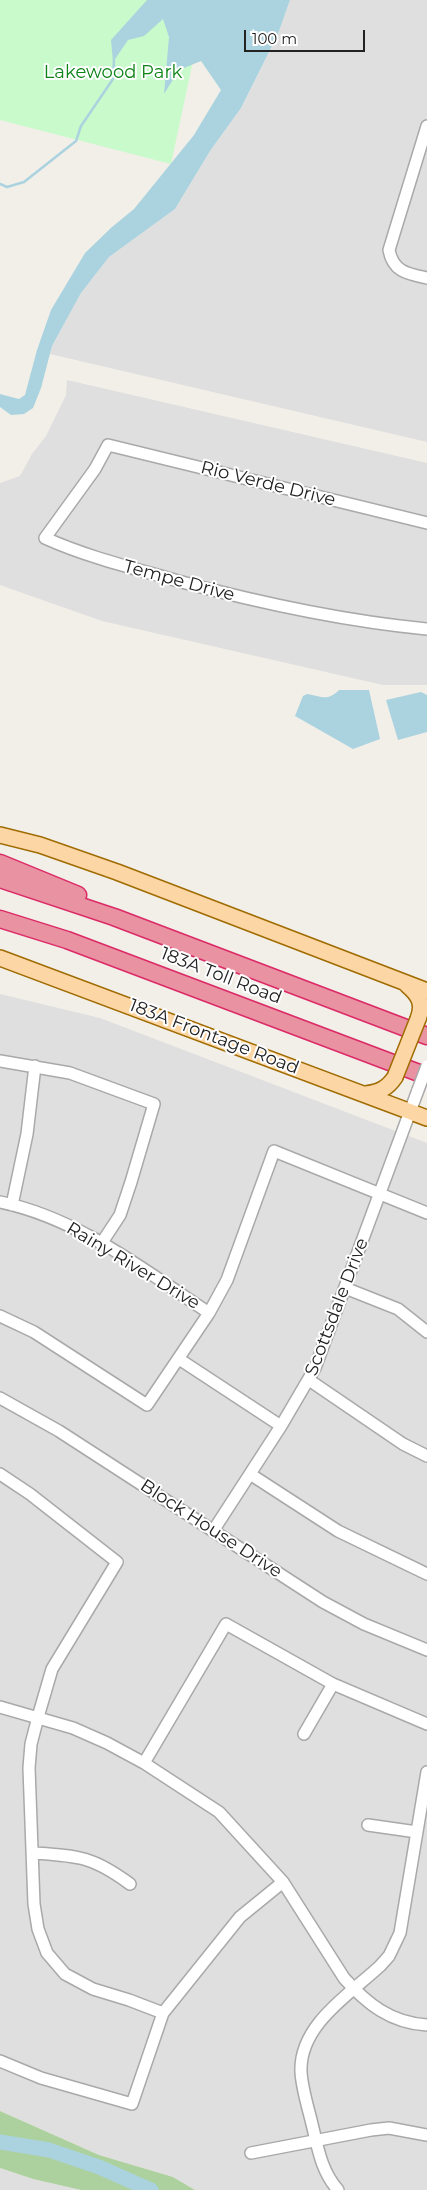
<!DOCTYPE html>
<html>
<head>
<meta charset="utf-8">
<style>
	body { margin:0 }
	#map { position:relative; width:427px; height:2190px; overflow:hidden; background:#f2efe9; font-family:Montserrat,sans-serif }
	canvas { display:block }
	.scale { position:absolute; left:244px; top:30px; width:121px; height:22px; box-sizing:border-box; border:2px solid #222; border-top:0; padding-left:6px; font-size:15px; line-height:18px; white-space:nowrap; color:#222; -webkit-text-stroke:4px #fff; paint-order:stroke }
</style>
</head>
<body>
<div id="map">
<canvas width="427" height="2190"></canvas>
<div class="scale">100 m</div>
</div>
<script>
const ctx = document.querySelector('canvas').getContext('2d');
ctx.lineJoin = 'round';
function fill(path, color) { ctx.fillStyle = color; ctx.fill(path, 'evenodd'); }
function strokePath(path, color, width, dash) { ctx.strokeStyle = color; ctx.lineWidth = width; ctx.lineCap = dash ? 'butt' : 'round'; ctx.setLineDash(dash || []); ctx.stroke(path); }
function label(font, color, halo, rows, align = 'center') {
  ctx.font = font + ' Montserrat,sans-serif'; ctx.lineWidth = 4; ctx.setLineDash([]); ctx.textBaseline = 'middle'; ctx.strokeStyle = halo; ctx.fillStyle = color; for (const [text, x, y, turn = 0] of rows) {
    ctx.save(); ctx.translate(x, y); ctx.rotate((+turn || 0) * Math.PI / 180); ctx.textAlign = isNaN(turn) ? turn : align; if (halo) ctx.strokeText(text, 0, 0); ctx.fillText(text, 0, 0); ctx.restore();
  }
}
const residential = new Path2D(`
	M290 0H427V442L50 354 52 346 81 293 109 257 175 209 210 151 241 108 278 34Z
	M67 380 427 463V685H383L102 621 0 585V483L20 476 32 454 46 436 66 395Z
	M0 994 100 1018 427 1143V2190H195L173 2177 99 2155 0 2111Z
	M0 2168 33 2179 81 2190H0Z`);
const forest = new Path2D(`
	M0 2111 99 2155 173 2177 195 2190H81L33 2179 0 2168Z`);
const park = new Path2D(`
	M0 0H206L171 164 0 120Z`);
const water = new Path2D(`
	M147 0H290L278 34 241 108 210 151 175 209 109 257 81 293 52 346 41 388 33 408 24 414 11 415 0 407V394L19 399 25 395 37 350 51 310 85 253 112 227 134 209 194 135 221 90 201 61 179 70 164 94 169 37 163 19 144 36 128 40 113 62 111 40Z
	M339 690H369L380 739 353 749 295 716 303 696 307 694C321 696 327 702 339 690Z
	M421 692 427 695V732L398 740 386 700Z`);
const stream = new Path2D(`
	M0 184 7 187 24 182 76 141 81 126 113 79 114 60`);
const river = new Path2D(`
	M0 2142 49 2150 99 2167 151 2190`);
const minor = new Path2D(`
	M427 126 389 250C393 272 408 274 427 278
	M427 523 108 445 95 469 45 538C87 557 133 568 178 581 260 603 343 621 427 629
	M0 1061 70 1073 154 1104 131 1182 120 1215 101 1244
	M0 1202C78 1218 144 1270 209 1313
	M12 1205 27 1134 35 1066
	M345 1288 398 1309 427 1332
	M0 1316 34 1332 147 1405 209 1313 227 1280 274 1151 427 1213
	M179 1359 281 1426
	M309 1380 403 1444 427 1456
	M0 1398 59 1431 323 1602 364 1624 427 1650
	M0 1474 30 1494 117 1562 52 1669 38 1717 31 1744 29 1768 34 1904 38 1929 47 1953 65 1974 93 1989 129 2000 163 2013
	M250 1474 338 1531 427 1574
	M213 1531 281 1426 315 1368 418 1090
	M0 1707 73 1728 107 1743 144 1763 219 1812 283 1882 344 1978C367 2004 391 2023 427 2025
	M304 1734 333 1684
	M144 1763 226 1624 333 1684 427 1724
	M368 1825 417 1832
	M33 1853C78 1856 92 1856 130 1884
	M0 2061 41 2078 132 2104 163 2013 240 1917 283 1882
	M251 2153 371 2130 389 2128 427 2135
	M338 2190C321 2171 318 2148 312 2124 308 2107 302 2089 301 2072 299 2025 350 1994 380 1966L389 1956 400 1933 427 1772`);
const major = new Path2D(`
	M0 835 40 845 117 872 427 991
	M0 958 427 1118
	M407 985C419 995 424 1004 418 1019
	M366 1094C379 1092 387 1089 395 1077`);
const highway = new Path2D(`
	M0 863 78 895
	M0 879 114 917 427 1036
	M0 919 67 940 427 1076`);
const minorBridge = new Path2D(`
	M418 1090 427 1066`);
const majorBridge = new Path2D(`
	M395 1077 418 1019`);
const parkNames = [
	["Lakewood Park",113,73]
];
const streetNames = [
	["Rio Verde Drive",268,484,14],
	["Tempe Drive",179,581,15],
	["183A Toll Road",221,976,21],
	["183A Frontage Road",214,1037,21],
	["Rainy River Drive",133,1266,31],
	["Scottsdale Drive",337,1307,-69],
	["Block House Drive",211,1529,33]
];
fill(residential, '#e0dfdf');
fill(forest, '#add19e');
fill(park, '#c8facc');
fill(water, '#aad3df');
strokePath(stream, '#aad3df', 2.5);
strokePath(river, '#aad3df', 15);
strokePath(minor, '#a9a9a9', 14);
strokePath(major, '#a06b00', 18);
strokePath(highway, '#dc2a67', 19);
strokePath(minor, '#fff', 11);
strokePath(major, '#fcd6a4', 15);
strokePath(highway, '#e892a2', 16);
strokePath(minorBridge, '#a9a9a9', 14, []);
strokePath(majorBridge, '#a06b00', 18, []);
strokePath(minorBridge, '#fff', 11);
strokePath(majorBridge, '#fcd6a4', 15);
label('18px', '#0c8416', '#fff', parkNames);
label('18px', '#222', '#fff', streetNames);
</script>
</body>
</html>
